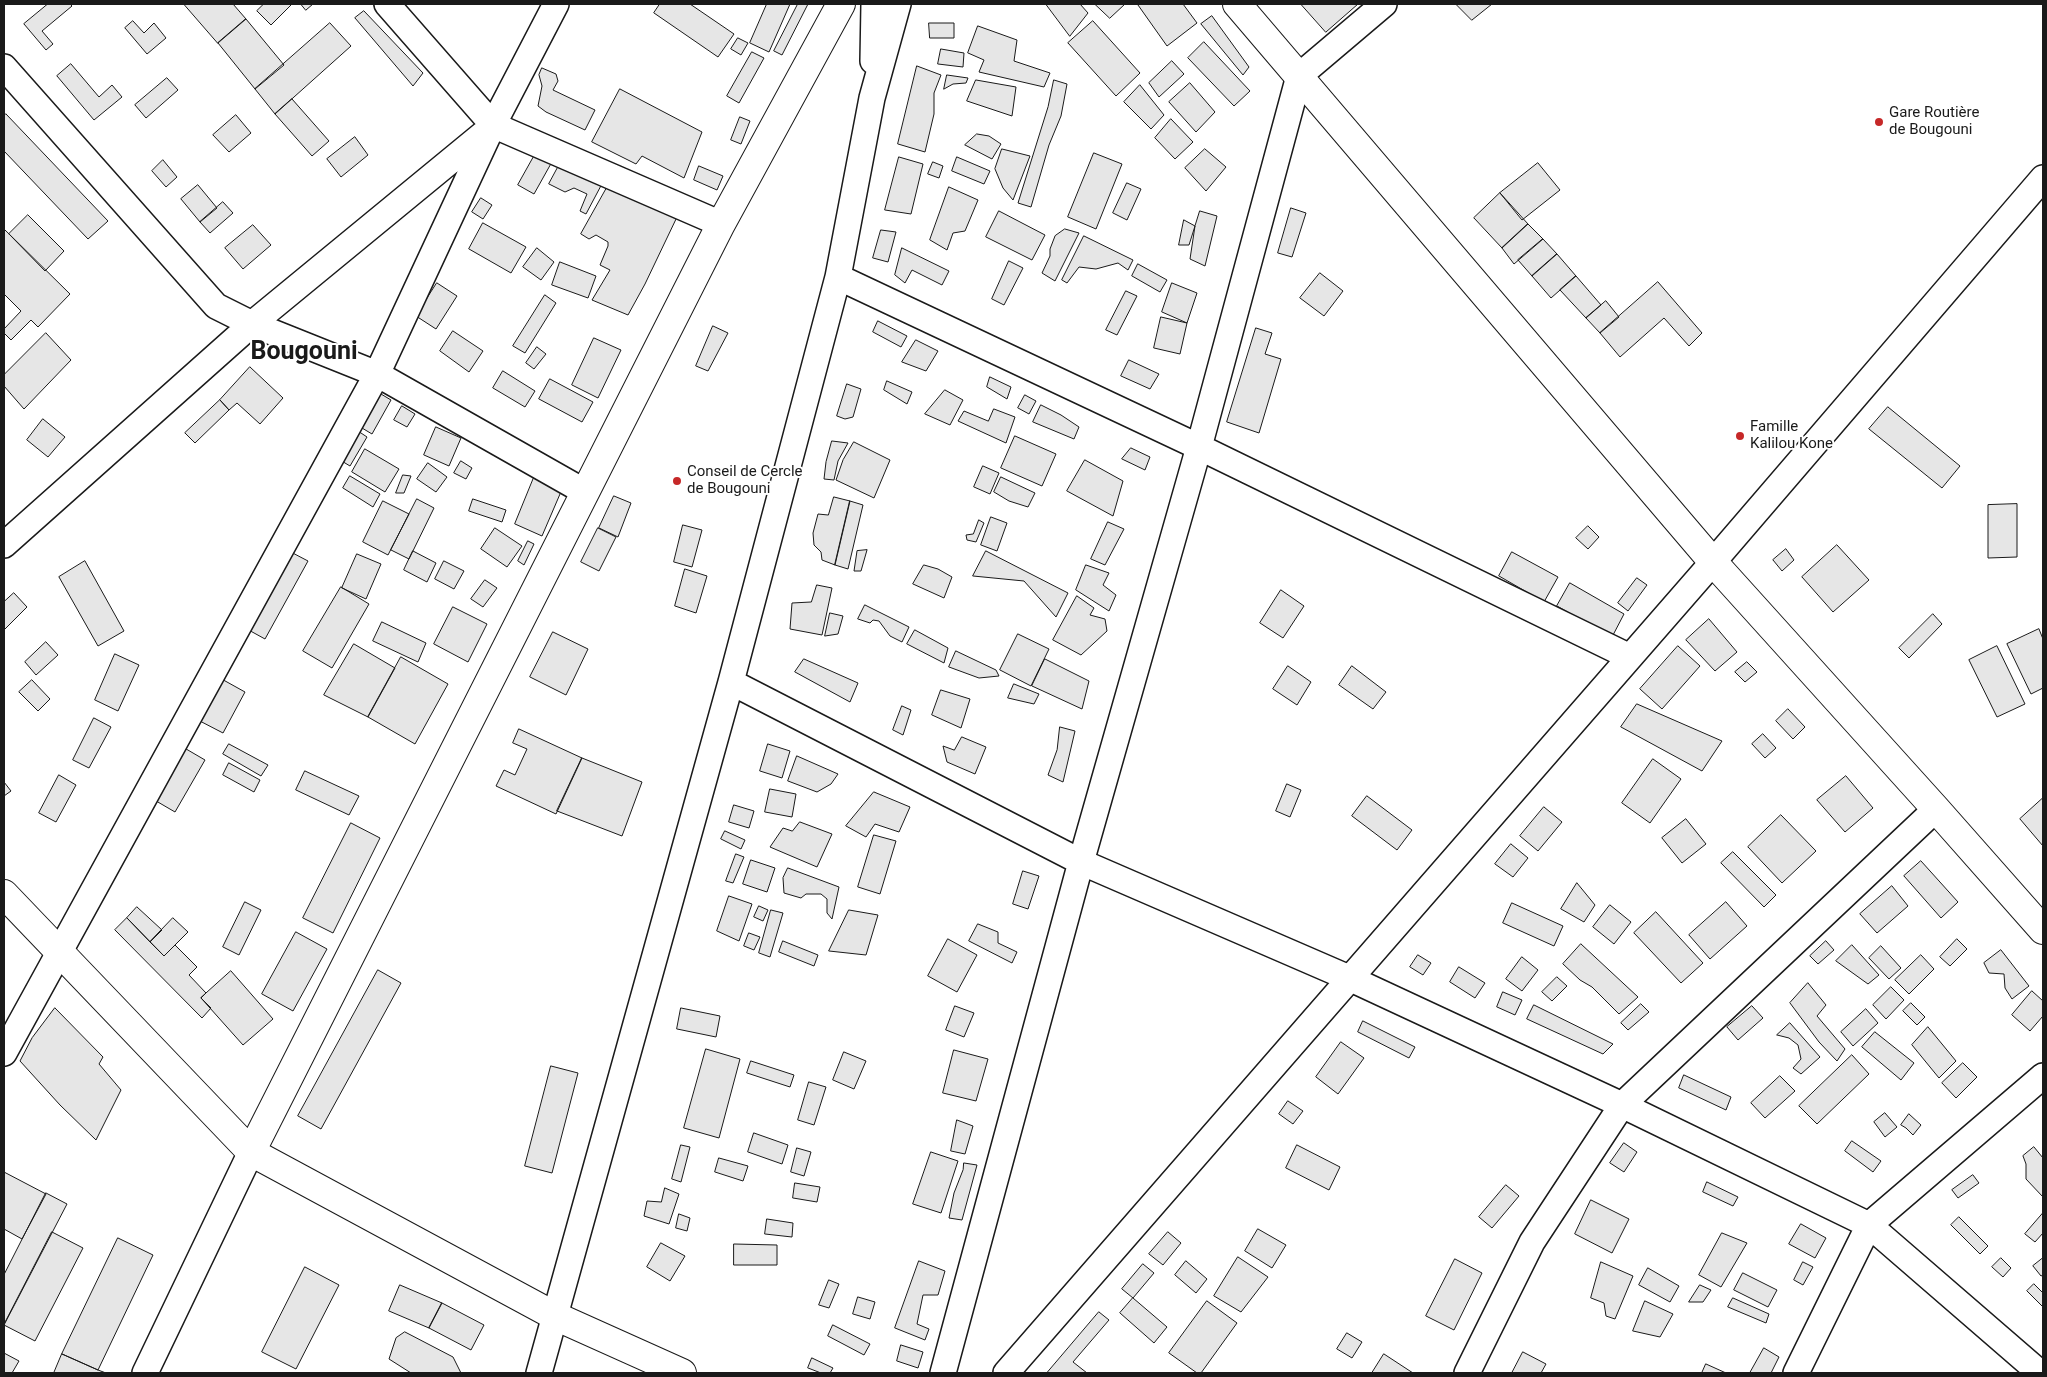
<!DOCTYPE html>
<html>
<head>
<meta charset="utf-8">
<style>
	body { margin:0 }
	#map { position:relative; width:2047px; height:1377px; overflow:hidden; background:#fff; font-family:Roboto,sans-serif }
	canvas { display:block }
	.frame { position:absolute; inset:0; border:5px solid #1a1a1a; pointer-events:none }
</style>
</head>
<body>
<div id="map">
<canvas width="2047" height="1377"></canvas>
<div class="frame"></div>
</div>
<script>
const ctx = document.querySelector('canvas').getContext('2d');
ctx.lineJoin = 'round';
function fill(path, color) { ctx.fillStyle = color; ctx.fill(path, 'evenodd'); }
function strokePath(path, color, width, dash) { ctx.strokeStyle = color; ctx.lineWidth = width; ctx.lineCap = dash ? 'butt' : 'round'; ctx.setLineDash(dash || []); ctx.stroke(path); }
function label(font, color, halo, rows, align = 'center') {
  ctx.font = font + ' Roboto,sans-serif'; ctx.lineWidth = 4; ctx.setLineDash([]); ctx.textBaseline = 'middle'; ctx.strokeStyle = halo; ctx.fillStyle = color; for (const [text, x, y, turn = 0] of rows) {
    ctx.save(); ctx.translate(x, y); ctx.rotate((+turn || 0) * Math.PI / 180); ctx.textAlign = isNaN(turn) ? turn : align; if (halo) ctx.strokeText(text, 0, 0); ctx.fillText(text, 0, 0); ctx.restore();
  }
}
const building = new Path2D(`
	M48 4H70L72 6 42 31 53 44 46 50 24 24Z
	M184 4H233L246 19 218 43Z
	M264 4H292L271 25 257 11Z
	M301 4H313L306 10Z
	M660 4H690L734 34 718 57 654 13Z
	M767 4H790L769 52 750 43Z
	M798 4H808L782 55 774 51Z
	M1046 4H1080L1088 13 1070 36Z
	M1095 4H1125L1110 18Z
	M1140 4H1183L1197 23 1167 46 1138 5Z
	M1301 4H1358L1326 32Z
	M1456 4H1492L1472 20Z
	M364 11 423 73 413 86 355 18Z
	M1212 16 1249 67 1243 75 1201 24Z
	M246 19 284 65 255 89 218 43Z
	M133 21 144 33 154 23 166 38 147 54 125 28Z
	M1093 21 1140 73 1116 96 1068 43Z
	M330 23 351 46 275 114 255 89Z
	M929 23H954V38H930Z
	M978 26 1017 40 1014 61 1050 73 1044 87 979 72 984 60 968 53Z
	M738 38 748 43 741 55 731 49Z
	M1204 42 1250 91 1234 106 1188 58Z
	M941 49 964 53 963 67 938 64Z
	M752 52 764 58 739 103 727 96Z
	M1172 61 1184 74 1159 97 1149 83Z
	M71 64 99 97 112 85 122 97 94 120 57 76Z
	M917 66 941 75 934 93V114L925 152 898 144Z
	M542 68 556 74 558 81 553 90 595 110 585 130 546 112 538 106 542 86 539 75Z
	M947 75 968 78 966 83 953 84 944 89Z
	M167 78 178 90 146 118 135 105Z
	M976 80 1016 87 1012 116 967 101Z
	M1054 80 1067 84 1061 116 1049 145 1031 207 1018 203 1048 107Z
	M1190 83 1215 112 1196 132 1169 102Z
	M1140 85 1164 115 1151 129 1124 102Z
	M620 89 702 132 684 178 642 156 636 164 592 142Z
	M292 99 329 141 312 156 275 114Z
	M6 114 108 221 88 239 4 151V116Z
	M236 115 251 133 229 152 213 135Z
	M740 117 750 121 741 144 731 140Z
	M1171 119 1193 142 1175 159 1155 138Z
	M977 134 989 136 1001 144 992 159 965 145Z
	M355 137 368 155 341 177 327 159Z
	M1002 149 1030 156 1013 200 1003 188 995 169Z
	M1205 149 1226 167 1206 191 1185 168Z
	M537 151 553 160 534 194 518 185Z
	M1094 153 1122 164 1096 229 1068 217Z
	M899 157 923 164 911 214 885 210Z
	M957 157 990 171 984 184 952 171Z
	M563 158 604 180 586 214 580 211 587 194 574 188 565 192 549 184Z
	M163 160 177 177 166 187 152 171Z
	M933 162 943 166 939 178 928 174Z
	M1538 163 1560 190 1522 220 1500 193Z
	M699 166 723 176 717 190 694 180Z
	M1127 183 1141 189 1127 220 1113 213Z
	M609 184 677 217 645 284 628 315 592 300 610 270 600 265 608 246V242L596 235 589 239 581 234Z
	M198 185 217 208 200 222 181 199Z
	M949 187 978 200 965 231 953 233 947 250 930 240Z
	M1500 193 1528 224 1502 248 1474 218Z
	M481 198 492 205 483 219 472 212Z
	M223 202 233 213 210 233 200 222Z
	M1291 208 1306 213 1292 257 1278 253Z
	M999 211 1045 235 1032 260 986 237Z
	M1200 211 1217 216 1205 266 1190 259 1195 226Z
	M28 215 64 251 45 271 9 234Z
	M1184 220 1195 226 1189 245H1179Z
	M483 223 526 247 511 273 469 249Z
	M1528 224 1543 239 1514 264 1502 248Z
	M253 225 271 245 243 269 225 248Z
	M4 229 70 294 38 327 31 320 11 340 4 333V329L21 311 4 294Z
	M1065 229 1079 233 1055 281 1042 273 1050 256V249L1055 236Z
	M881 230 896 232 888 262 873 258Z
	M1084 236 1133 260 1128 270 1118 263 1096 269 1079 267 1067 283 1062 280Z
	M1543 239 1557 254 1532 276 1518 260Z
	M537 248 554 262 541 280 523 267Z
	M902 248 949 271 942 285 912 270 905 283 895 275Z
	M1557 254 1576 276 1551 298 1532 276Z
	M1009 261 1023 268 1004 305 992 299Z
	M560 262 596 276 588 298 552 285Z
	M1138 264 1167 280 1160 292 1132 276Z
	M1320 273 1343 291 1324 316 1300 298Z
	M1576 276 1601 305 1586 318 1560 290Z
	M1658 282 1702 333 1689 346 1664 318 1620 357 1600 333Z
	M437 283 457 296 436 329 416 316Z
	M1172 283 1197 293 1187 323 1162 312Z
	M1126 291 1137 296 1117 335 1106 330Z
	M545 295 556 303 525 353 513 346Z
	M1606 301 1619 317 1600 333 1586 318Z
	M1161 317 1187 323 1180 354 1154 348Z
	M878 321 907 336 901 347 873 332Z
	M713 326 728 333 708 371 696 366Z
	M1256 328 1272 333 1265 354 1281 359 1259 433 1227 422Z
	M453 331 483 351 469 372 440 351Z
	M46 333 71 360 24 409 4 386V375Z
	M594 338 621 350 598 398 572 385Z
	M916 340 938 351 926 371 902 362Z
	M537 347 546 354 534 369 526 363Z
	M1129 360 1159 374 1150 389 1121 376Z
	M250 367 283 398 260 424 237 403 229 410 220 400Z
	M503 371 535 391 525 407 493 388Z
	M990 377 1011 387 1007 399 987 387Z
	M550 379 593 402 582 422 539 399Z
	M887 381 912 392 907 404 884 390Z
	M847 384 861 389 853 417 845 419 837 416Z
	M371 388 391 400 372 434 352 422Z
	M945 390 963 400 950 425 925 414Z
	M1025 395 1036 401 1029 414 1018 408Z
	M220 400 229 410 195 443 185 433Z
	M1041 405 1061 415 1079 427 1074 439 1033 422Z
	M402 406 415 414 407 427 394 420Z
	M1888 407 1960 466 1942 488 1869 429Z
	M994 409 1015 417 1006 443 958 421 964 411 988 421Z
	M43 419 65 437 48 457 27 440Z
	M352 427 367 437 350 466 335 457Z
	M436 427 461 438 449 466 424 455Z
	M1015 436 1056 454 1042 486 1001 468Z
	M832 441 848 443 838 461 834 480 824 479 826 462Z
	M854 442 890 460 874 498 836 480 843 460Z
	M1131 448 1150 457 1145 470 1122 459Z
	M365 449 399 469 385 492 352 472Z
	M1085 460 1123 481 1113 516 1067 491Z
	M461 461 472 468 466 479 454 473Z
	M428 463 447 477 436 492 417 479Z
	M983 466 999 473 990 494 974 487Z
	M403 475 411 476 404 493H396Z
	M535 475 563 487 542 536 515 524Z
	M350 476 380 494 373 507 343 488Z
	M1001 477 1035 493 1028 507 1009 501 994 492Z
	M614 496 631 503 618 537 599 528Z
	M834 497 850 501 835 565 822 560 821 552 814 545 813 533 818 514 828 515Z
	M417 499 434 508 409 559 391 550Z
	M473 499 506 510 502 522 469 511Z
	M383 501 409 514 388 555 363 542Z
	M850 501 863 505 848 569 835 565Z
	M2017 504V557L1988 558V505Z
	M991 517 1007 523 997 551 981 545Z
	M979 520 984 523 976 542 967 540 966 535 973 534Z
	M1108 522 1124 529 1105 565 1091 559Z
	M683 525 702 530 692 567 674 562Z
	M1588 526 1599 537 1588 549 1576 538Z
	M495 528 522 546 507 567 481 549Z
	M598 528 616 537 599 571 581 562Z
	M528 541 534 544 524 565 518 561Z
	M1837 545 1869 580 1833 612 1802 577Z
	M1786 549 1794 560 1782 571 1773 560Z
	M287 550 308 561 265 639 245 628Z
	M867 550 861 571H854L857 551Z
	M413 551 436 563 427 582 404 570Z
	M986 551 1068 593 1056 617 1024 581 973 576Z
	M1512 552 1558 577 1544 602 1499 576Z
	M357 554 381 564 366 599 342 588Z
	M85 561 124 631 98 646 59 577Z
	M444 561 464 571 454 589 435 579Z
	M924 565 938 569 952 577 944 598 913 584Z
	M1086 565 1109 573 1103 585 1116 595 1109 611 1076 590Z
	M685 569 707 576 696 613 675 606Z
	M1637 578 1647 585 1628 611 1618 603Z
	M485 580 497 588 483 607 471 599Z
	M1570 583 1624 614 1612 637 1557 606Z
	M817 585 832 588 822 635 790 629 792 603 811 602Z
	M341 587 369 604 332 668 303 651Z
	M1281 590 1304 606 1283 638 1260 623Z
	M14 593 27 607 4 630V602Z
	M1077 596 1094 608 1090 615 1105 619 1107 631 1081 655 1053 640Z
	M865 605 909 627 902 642 890 636 879 621 873 620 870 623 858 619Z
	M453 607 487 624 468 662 434 644Z
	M830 613 843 616 838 634 825 636Z
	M1933 614 1942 624 1909 658 1899 648Z
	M1709 619 1737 652 1715 671 1686 640Z
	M382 622 426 643 418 662 373 641Z
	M2039 629 2043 639V688L2031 694 2007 644Z
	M915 630 948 648 944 663 907 644Z
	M553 632 588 649 566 695 530 677Z
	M1018 634 1049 649 1031 686 1000 670Z
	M46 642 58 655 36 675 25 662Z
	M354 644 395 668 368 717 324 695Z
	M1678 646 1700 666 1662 709 1640 689Z
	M1997 646 2025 704 1997 717 1969 660Z
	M956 651 996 670 999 676 979 678 949 667Z
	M115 654 139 665 118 711 95 700Z
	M401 657 448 684 415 744 368 717Z
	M804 659 858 683 850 702 795 672Z
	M1045 659 1089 681 1082 709 1032 686Z
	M1747 662 1757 672 1745 682 1735 672Z
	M1288 666 1311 682 1297 705 1273 689Z
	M1352 666 1386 692 1373 709 1339 685Z
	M218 677 245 692 223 733 196 719Z
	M32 680 50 699 38 711 19 692Z
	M1014 684 1039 694 1034 704 1008 698Z
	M941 690 970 699 961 728 932 715Z
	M1637 704 1722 741 1702 771 1621 727Z
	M902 706 911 710 903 735 893 730Z
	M1788 709 1805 727 1793 739 1776 721Z
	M94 718 111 727 89 768 73 760Z
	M1060 727 1075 731 1063 782 1048 775 1057 750Z
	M519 729 582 758 556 814 496 786 504 770 515 775 527 749 513 743Z
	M1763 734 1776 748 1765 758 1752 744Z
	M962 737 986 747 975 774 947 762 943 746 954 750Z
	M229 744 268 765 261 776 223 754Z
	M768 744 790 751 782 778 760 771Z
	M181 746 205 760 175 812 151 798Z
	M797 756 838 774 831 784 817 792 788 781Z
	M582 758 642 782 622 836 557 811Z
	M1653 759 1681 779 1650 823 1622 803Z
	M229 763 260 780 254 792 223 775Z
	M305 771 359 796 349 815 296 790Z
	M59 775 76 785 56 822 39 813Z
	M1846 776 1873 808 1845 832 1817 800Z
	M4 782 11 791 4 796Z
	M1287 784 1301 790 1290 817 1276 811Z
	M770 789 796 794 792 817 765 812Z
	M874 792 910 807 899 832 875 824 866 837 846 826Z
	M1367 796 1412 830 1397 850 1352 816Z
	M2043 798V846L2020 819Z
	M734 805 754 811 749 828 729 822Z
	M1544 807 1562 822 1538 851 1520 836Z
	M1781 815 1816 851 1782 883 1748 847Z
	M1686 819 1706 844 1682 863 1662 838Z
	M800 822 832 834 817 867 770 847 783 828 792 831Z
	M351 823 380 838 333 933 303 918Z
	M725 831 745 840 741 849 721 839Z
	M874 835 896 841 880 894 858 887Z
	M1511 844 1528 858 1513 877 1495 864Z
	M1733 852 1776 895 1764 907 1721 863Z
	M736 854 744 857 733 883 726 881Z
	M751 860 775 868 767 892 743 884Z
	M1921 861 1958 902 1941 918 1904 876Z
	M788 868 839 887 832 919 827 913V899L821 894H806L801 898 784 893 783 878Z
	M1023 871 1039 876 1028 909 1013 904Z
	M1577 883 1595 905 1584 922 1561 909Z
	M1892 886 1908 906 1877 933 1860 914Z
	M729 896 752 904 739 941 717 931Z
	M245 902 261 910 239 955 223 947Z
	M1726 902 1747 926 1710 959 1689 935Z
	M1512 903 1563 926 1554 946 1503 923Z
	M1610 905 1631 922 1614 944 1593 927Z
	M759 906 768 910 763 921 754 917Z
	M137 907 162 930 150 942 127 918Z
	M771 910 783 913 770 957 759 953Z
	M849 910 878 915 866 955 829 951Z
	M1656 912 1703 963 1681 983 1634 933Z
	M127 918 164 956 175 945 197 967 189 975 206 993 201 998 211 1008 202 1018 115 930Z
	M173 918 188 932 164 956 150 942Z
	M978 924 998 932V943L1017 952 1012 963 969 941Z
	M296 932 327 949 293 1011 262 994Z
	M749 933 760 937 754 950 744 946Z
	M948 939 977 955 957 992 928 976Z
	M1957 939 1967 949 1950 966 1940 957Z
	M783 941 818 955 814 966 779 952Z
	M1826 941 1834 950 1818 964 1810 956Z
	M1581 944 1638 997 1619 1014 1592 987 1580 980 1563 964Z
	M1852 945 1879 975 1868 984 1836 961Z
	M1881 946 1901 968 1889 979 1869 958Z
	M2001 950 2029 986 2012 999 2005 988 2004 974 1989 973 1984 963Z
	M1418 955 1431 963 1423 975 1410 967Z
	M1921 955 1934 969 1909 994 1895 980Z
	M1522 957 1538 970 1522 991 1506 979Z
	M1459 967 1485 983 1475 998 1450 982Z
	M378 970 401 983 321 1129 298 1116Z
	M231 971 273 1019 243 1045 201 998Z
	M1557 977 1567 986 1552 1001 1542 992Z
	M1808 983 1826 1005 1817 1016 1845 1049 1837 1061 1819 1042 1790 1003Z
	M1891 987 1904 1000 1886 1019 1873 1005Z
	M2032 991 2043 1001V1016L2030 1031 2012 1015Z
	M1503 992 1522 1000 1515 1015 1497 1007Z
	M1911 1003 1925 1017 1917 1025 1903 1011Z
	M1641 1004 1649 1012 1628 1030 1621 1023Z
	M1534 1005 1613 1044 1603 1054 1527 1019Z
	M955 1006 974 1013 964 1037 946 1030Z
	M1752 1006 1763 1018 1738 1040 1727 1027Z
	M55 1008 103 1057 99 1064 121 1090 96 1140 60 1105 20 1061 32 1038Z
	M681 1008 720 1016 716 1037 677 1029Z
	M1866 1009 1878 1023 1853 1046 1841 1032Z
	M1363 1021 1415 1047 1409 1058 1358 1032Z
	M1790 1023 1820 1057 1801 1074 1793 1068 1801 1059 1798 1045 1789 1038 1777 1035Z
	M1928 1027 1956 1061 1939 1078 1912 1045Z
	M1875 1032 1914 1063 1901 1080 1862 1047Z
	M1341 1042 1364 1058 1338 1094 1316 1077Z
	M706 1049 740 1059 719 1138 684 1128Z
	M954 1050 988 1059 976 1101 943 1093Z
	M844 1052 866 1061 854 1089 833 1080Z
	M1852 1055 1869 1074 1817 1124 1799 1106Z
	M751 1061 794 1075 790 1087 747 1073Z
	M1963 1063 1977 1077 1956 1098 1942 1083Z
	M551 1066 578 1073 552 1173 525 1166Z
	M1684 1075 1731 1097 1726 1110 1679 1088Z
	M1780 1076 1795 1091 1765 1118 1751 1103Z
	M809 1082 826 1087 814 1125 798 1120Z
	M1288 1101 1303 1111 1293 1124 1279 1114Z
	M1885 1113 1897 1127 1885 1137 1874 1122Z
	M1909 1114 1921 1125 1913 1135 1906 1128 1901 1125Z
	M957 1120 973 1126 965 1154 951 1151Z
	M754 1133 788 1145 782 1164 748 1152Z
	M1852 1141 1881 1161 1873 1172 1845 1151Z
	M1624 1143 1637 1152 1624 1172 1610 1163Z
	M681 1145 690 1147 681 1182 672 1179Z
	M1297 1145 1340 1167 1329 1190 1286 1168Z
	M2034 1147 2043 1158V1197L2026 1179V1164L2023 1156Z
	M797 1148 811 1152 804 1176 791 1172Z
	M931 1152 958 1161 941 1213 913 1204Z
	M719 1158 748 1166 743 1181 715 1172Z
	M964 1163 977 1165 962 1220 949 1218 954 1193 963 1170Z
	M4 1172 46 1194 22 1239 4 1229Z
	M1973 1175 1979 1183 1958 1198 1952 1190Z
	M1707 1182 1738 1197 1733 1206 1703 1192Z
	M795 1183 820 1187 817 1202 793 1198Z
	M1506 1185 1519 1196 1492 1228 1479 1217Z
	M665 1188 679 1194 669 1224 644 1216 647 1201 661 1202Z
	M46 1193 67 1204 4 1325V1275Z
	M1591 1200 1629 1219 1612 1253 1575 1234Z
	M2043 1213V1233L2035 1242 2025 1234Z
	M679 1214 690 1218 687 1231 676 1228Z
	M1959 1217 1988 1246 1980 1254 1951 1225Z
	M767 1219 793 1223 792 1237 765 1234Z
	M1801 1224 1826 1238 1815 1258 1789 1244Z
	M1258 1229 1286 1245 1272 1268 1245 1251Z
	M52 1232 83 1248 35 1341 4 1325Z
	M1168 1232 1181 1243 1163 1265 1149 1254Z
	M1722 1233 1747 1243 1721 1287 1699 1275Z
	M118 1238 153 1255 98 1370 62 1354Z
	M661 1243 685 1256 670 1281 647 1267Z
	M734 1244 777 1245V1265H734Z
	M1238 1257 1268 1277 1241 1312 1214 1296Z
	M2001 1258 2011 1268 2003 1277 1992 1267Z
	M2043 1258V1275L2041 1276 2033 1266Z
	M1455 1259 1482 1273 1454 1330 1426 1316Z
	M919 1261 945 1271 938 1295H923L917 1324 929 1329 925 1340 895 1328Z
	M1186 1261 1207 1279 1196 1293 1175 1275Z
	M1601 1262 1633 1276 1615 1319 1606 1316 1604 1303 1591 1298Z
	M1803 1262 1813 1267 1803 1285 1794 1280Z
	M1143 1264 1154 1273 1133 1298 1122 1289Z
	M305 1267 339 1285 296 1369 262 1352Z
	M1648 1268 1679 1286 1670 1302 1639 1285Z
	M1743 1273 1777 1290 1768 1307 1734 1290Z
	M829 1280 839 1284 829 1308 819 1305Z
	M2034 1284 2043 1293V1307L2027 1291Z
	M400 1285 442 1303 429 1328 389 1311Z
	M1700 1285 1711 1290 1703 1302H1689Z
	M858 1297 875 1302 870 1319 853 1314Z
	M1133 1298 1167 1327 1154 1343 1120 1313Z
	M1733 1298 1769 1314 1766 1323 1728 1307Z
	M1207 1301 1237 1323 1201 1373H1197L1169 1353Z
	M1645 1301 1673 1314 1660 1337 1633 1331Z
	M442 1303 484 1325 471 1350 429 1328Z
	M1099 1312 1109 1320 1073 1362 1087 1373H1047Z
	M833 1325 870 1344 864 1355 828 1336Z
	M405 1332 453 1357 461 1373H411L389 1359 396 1338Z
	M1347 1333 1362 1342 1352 1358 1337 1349Z
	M901 1345 923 1352 918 1368 897 1361Z
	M1764 1348 1779 1357 1771 1373H1750Z
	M1523 1352 1546 1364 1541 1373H1512Z
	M4 1353 19 1361 12 1373H4Z
	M62 1354 98 1370 106 1373H54Z
	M1384 1354 1413 1373H1372Z
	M812 1358 833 1368 830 1373H821L808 1368Z
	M1706 1364 1726 1373H1702Z`);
const minor = new Path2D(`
	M387 4 493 125 721 224
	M873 61 874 4
	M4 67 216 306 252 324 377 374 585 492
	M838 277 1199 447 1630 657
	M4 545 252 324 488 130
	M731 682 1081 862 1349 978 1622 1105 1869 1225 2040 1373
	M4 1053 377 374 493 125 556 4
	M145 1373 251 1152
	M539 1373 731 682 838 277 872 98 898 4
	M943 1373 1081 862 1199 447 1299 76 1384 4
	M1006 1373 1713 562 2043 178
	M1467 1373 1532 1242 1622 1105 1936 809
	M1796 1373 1869 1225 2043 1076`);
const tertiary = new Path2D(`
	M1237 4 1713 562 1936 809 2043 930
	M4 894 251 1152 555 1316 682 1373
	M251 1152 721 224 841 4`);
const markers = [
	[1879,122,5,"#c62828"],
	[1740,436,5,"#c62828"],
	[677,481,5,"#c62828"]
];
const poiNames = [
	["Gare Routière",1889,113],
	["de Bougouni",1889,130],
	["Famille",1750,427],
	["Kalilou Kone",1750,444],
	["Conseil de Cercle",687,472],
	["de Bougouni",687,489]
];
const townNames = [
	["Bougouni",304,353]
];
fill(building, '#e6e6e6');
strokePath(building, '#1a1a1a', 1);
strokePath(minor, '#1a1a1a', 28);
strokePath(tertiary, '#1a1a1a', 30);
strokePath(minor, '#fff', 25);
strokePath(tertiary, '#fff', 28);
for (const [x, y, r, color] of markers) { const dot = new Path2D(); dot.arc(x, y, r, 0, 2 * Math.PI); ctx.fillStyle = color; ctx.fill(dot); strokePath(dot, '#fff', 2); }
label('15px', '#1a1a1a', '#fff', poiNames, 'left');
label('bold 25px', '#1a1a1a', '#fff', townNames);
</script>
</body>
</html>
